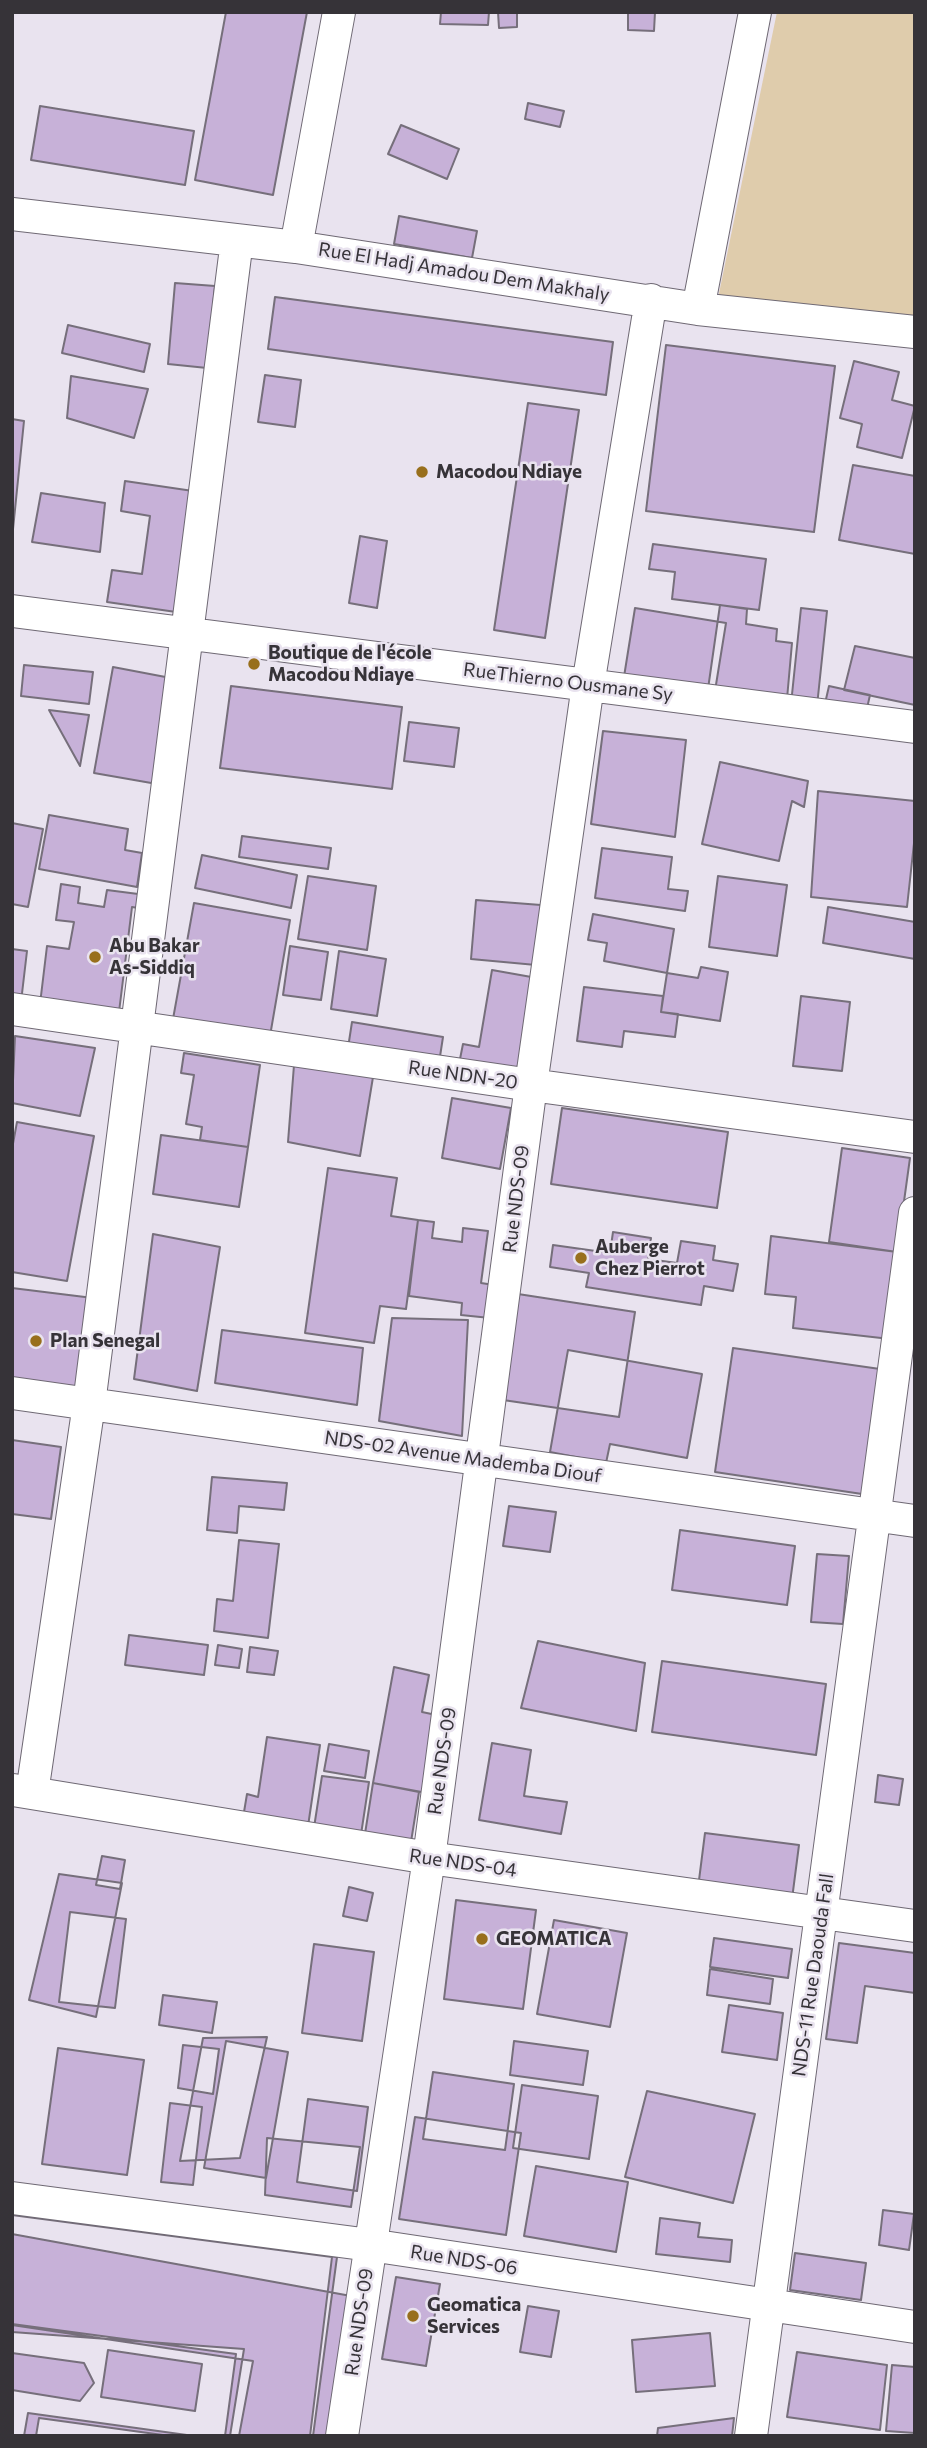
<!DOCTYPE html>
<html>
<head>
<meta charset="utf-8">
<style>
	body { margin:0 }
	#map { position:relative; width:927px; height:2448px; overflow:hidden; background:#e9e3ef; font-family:Commissioner,sans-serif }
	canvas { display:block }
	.frame { position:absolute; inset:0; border:14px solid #363338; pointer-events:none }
</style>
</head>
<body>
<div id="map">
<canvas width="927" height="2448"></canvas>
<div class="frame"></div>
</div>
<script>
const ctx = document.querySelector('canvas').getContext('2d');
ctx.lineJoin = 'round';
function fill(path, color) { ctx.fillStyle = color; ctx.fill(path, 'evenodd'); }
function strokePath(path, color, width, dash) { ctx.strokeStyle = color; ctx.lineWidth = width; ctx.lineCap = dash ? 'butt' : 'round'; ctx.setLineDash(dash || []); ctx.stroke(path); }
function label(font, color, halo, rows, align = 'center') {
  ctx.font = font + ' Commissioner,sans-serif'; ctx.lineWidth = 5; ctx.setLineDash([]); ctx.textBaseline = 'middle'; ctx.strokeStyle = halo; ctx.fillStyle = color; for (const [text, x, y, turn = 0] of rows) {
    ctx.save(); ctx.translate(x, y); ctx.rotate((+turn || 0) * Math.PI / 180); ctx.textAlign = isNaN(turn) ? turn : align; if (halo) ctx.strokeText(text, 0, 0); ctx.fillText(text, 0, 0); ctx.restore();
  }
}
const green = new Path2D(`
	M777 12H915V327L717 303Z`);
const building = new Path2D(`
	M226 12H307L273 195 195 180Z
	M441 12H489L488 25 440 24Z
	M498 12H517V27L499 28Z
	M628 12H655L654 31 628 30Z
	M528 103 564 111 560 127 525 119Z
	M40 106 194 131 185 185 31 160Z
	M401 125 459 149 447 179 388 154Z
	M399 216 477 231 472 258 394 244Z
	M175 283 215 286 207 368 168 364Z
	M275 297 613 342 606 395 268 349Z
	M68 325 150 344 144 372 62 353Z
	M666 345 835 366 814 532 646 511Z
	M854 361 899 372 892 400 915 406 902 458 857 447 862 424 840 418Z
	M265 375 301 380 295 427 258 422Z
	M71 376 148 389 134 438 67 418Z
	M528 403 579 410 545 638 494 630Z
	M12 419 24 421 12 539Z
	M853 465 915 476V554L839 540Z
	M125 481 193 491 176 612 107 602 112 570 142 574 150 516 121 511Z
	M41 493 105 503 100 552 32 542Z
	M360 536 387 541 377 608 349 603Z
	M653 544 766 559 759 610 672 599 675 572 649 569Z
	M720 605 747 609 746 624 777 629 776 641 792 643 786 710 707 696Z
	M635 608 726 623 714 697 623 683Z
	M801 608 827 611 817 706 791 704Z
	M855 646 915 658V705L844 690Z
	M24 665 93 672 89 704 21 696Z
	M113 667 176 679 157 784 94 773Z
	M231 686 402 707 392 789 220 768Z
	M829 686 870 695 865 717 824 708Z
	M49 710 89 715 80 766Z
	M409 722 459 728 454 767 404 761Z
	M603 731 686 740 675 837 591 824Z
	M720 762 808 781 804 807 792 801 779 861 702 844Z
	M818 791 915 801V834L907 907 811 897Z
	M49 815 128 829 125 850 142 853 137 887 39 869Z
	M12 823 43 829 28 907 12 904Z
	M242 836 331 848 328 869 239 857Z
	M602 848 672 857 668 889 688 891 685 911 595 898Z
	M202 855 297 875 291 908 195 888Z
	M308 876 376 886 367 950 298 939Z
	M718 876 787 885 777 956 709 947Z
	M61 884 80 887 78 903 104 907 107 890 146 895 144 909 132 907 119 1012 40 1004 47 946 69 949 74 922 56 920Z
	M476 900 541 905 536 965 471 959Z
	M194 903 290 920 270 1036 173 1019Z
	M828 907 915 922V959L823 943Z
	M593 914 674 929 667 973 604 961 607 943 588 940Z
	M290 946 328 952 321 1000 283 995Z
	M12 949 27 951 21 1002 12 1000Z
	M339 951 386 959 377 1016 331 1009Z
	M701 967 728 972 720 1021 661 1012 667 973 698 978Z
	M492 970 537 978 521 1080 458 1069 463 1044 479 1047Z
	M584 987 663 996 661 1012 678 1014 675 1037 624 1031 622 1047 577 1041Z
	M801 996 850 1002 842 1071 793 1066Z
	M352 1022 443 1037 439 1063 348 1048Z
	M15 1036 95 1048 80 1116 12 1103Z
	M184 1053 260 1065 248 1147 200 1140 202 1127 186 1124 194 1075 181 1073Z
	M294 1065 374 1071 360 1156 288 1142Z
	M452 1098 511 1108 500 1169 442 1158Z
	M562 1108 728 1132 717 1208 551 1184Z
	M17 1122 94 1136 67 1281 12 1272V1149Z
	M161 1135 248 1147 239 1207 153 1194Z
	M842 1148 910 1158 897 1252 829 1242Z
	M328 1168 397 1178 391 1216 418 1220 406 1309 380 1306 374 1343 305 1333Z
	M418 1220 434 1222 432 1238 462 1242 463 1228 488 1231 481 1283 494 1285 490 1318 461 1315 462 1303 409 1296Z
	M613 1232 651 1238 648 1259 677 1263 681 1241 715 1246 713 1260 738 1264 733 1291 704 1286 701 1305 586 1287 589 1273 550 1267 553 1245 610 1253Z
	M153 1234 220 1247 197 1391 134 1379Z
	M771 1236 897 1252 890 1339 793 1328 796 1297 765 1294Z
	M12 1288 93 1298 79 1402 12 1393Z
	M518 1294 635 1312 619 1417 503 1400Z
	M392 1318 468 1320 462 1436 379 1421Z
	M222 1330 363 1348 357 1405 215 1383Z
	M733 1348 880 1369 862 1494 715 1472Z
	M568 1350 702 1374 687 1458 610 1444 606 1463 550 1452Z
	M12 1440 61 1447 51 1519 12 1514Z
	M212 1477 287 1483 284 1510 239 1506 237 1533 207 1530Z
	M509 1506 556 1512 550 1552 503 1546Z
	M680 1530 795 1546 787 1605 672 1590Z
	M239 1540 279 1544 268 1638 214 1631 217 1599 233 1601Z
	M817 1554 849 1556 843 1624 811 1622Z
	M129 1635 208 1645 204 1675 125 1665Z
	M538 1641 645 1663 636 1731 521 1708Z
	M218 1645 242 1649 239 1668 215 1665Z
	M250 1647 278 1651 274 1675 247 1672Z
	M662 1661 826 1684 816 1755 652 1732Z
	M394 1667 429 1675 422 1712 441 1716 427 1793 373 1783Z
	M267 1737 320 1745 307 1833 242 1824 247 1794 258 1797Z
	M492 1743 531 1750 524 1796 567 1802 561 1834 479 1820Z
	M329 1744 369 1751 365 1778 324 1771Z
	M878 1775 903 1779 899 1805 875 1802Z
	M322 1776 369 1782 360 1841 313 1834Z
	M373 1783 419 1792 410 1848 364 1840Z
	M705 1833 799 1845 792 1899 698 1888Z
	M102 1856 125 1860 120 1889 96 1885Z
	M59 1874 122 1883 96 2017 29 2000Z
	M349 1887 373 1893 367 1921 343 1916Z
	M456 1900 536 1910 523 2009 444 1999Z
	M70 1912 126 1919 115 2008 59 2002Z
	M554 1920 627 1933 610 2027 537 2014Z
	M714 1938 792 1949 788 1978 710 1967Z
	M839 1943 915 1953V1993L865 1986 857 2043 826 2039Z
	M314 1944 374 1952 362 2041 302 2033Z
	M710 1969 773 1979 770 2004 707 1995Z
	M163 1995 217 2002 212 2033 159 2025Z
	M729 2005 783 2013 777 2060 722 2052Z
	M267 2037 240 2158 180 2161 203 2038Z
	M226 2041 288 2052 266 2178 204 2168Z
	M514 2041 588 2051 583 2085 510 2075Z
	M183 2045 219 2049 213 2094 178 2088Z
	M58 2048 144 2060 127 2175 42 2164Z
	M433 2072 514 2084 505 2150 423 2139Z
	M522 2085 598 2096 589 2159 513 2148Z
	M647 2091 755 2114 733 2203 625 2177Z
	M308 2099 368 2107 357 2191 297 2182Z
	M170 2103 202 2107 193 2185 161 2182Z
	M415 2117 521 2133 506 2235 399 2219Z
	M267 2138 360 2147 351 2207 265 2195Z
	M536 2166 628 2182 616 2252 524 2236Z
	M883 2210 914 2214 909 2250 879 2245Z
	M12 2213 337 2257 313 2436H225L236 2354 12 2324Z
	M12 2215 332 2257 310 2436H230L244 2349 12 2332Z
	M660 2218 700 2223 698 2237 732 2240 730 2262 656 2254Z
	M12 2234 351 2296 332 2436H239L253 2361 12 2325Z
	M795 2253 866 2263 861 2300 790 2290Z
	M396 2277 440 2284 426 2366 382 2359Z
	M528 2306 559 2311 551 2357 520 2352Z
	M710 2333 715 2386 636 2392 632 2340Z
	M108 2350 202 2364 195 2411 101 2397Z
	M797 2352 887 2365 880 2430 787 2417Z
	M12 2353 84 2363 94 2383 80 2401 12 2390Z
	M892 2365 915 2367V2433L886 2431Z
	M28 2413 194 2436H24Z
	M39 2418 170 2436H36Z
	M734 2418 732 2436H657L658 2428Z`);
const street = new Path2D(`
	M12 214 296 247 698 309 915 332
	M296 247 339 12
	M698 309 755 12
	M12 611 915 727
	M12 1009 531 1085 915 1137
	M12 1393 915 1521
	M13 1790 429 1858 915 1926
	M32 1793 89 1404 237 240
	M12 2198 370 2245 915 2327
	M342 2436 429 1858 531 1085 588 685 651 300
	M751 2436 915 1213`);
const markers = [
	[422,472,7,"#986f1c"],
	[254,664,7,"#986f1c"],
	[95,957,7,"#986f1c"],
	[581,1258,7,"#986f1c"],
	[36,1341,7,"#986f1c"],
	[482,1939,7,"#986f1c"],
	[413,2316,7,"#986f1c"]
];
const streetNames = [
	["Rue El Hadj Amadou Dem Makhaly",464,272,9],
	["RueThierno Ousmane Sy",568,682,7],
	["Rue NDN-20",463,1075,8],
	["Rue NDS-09",516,1199,-83],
	["NDS-02 Avenue Mademba Diouf",463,1457,8],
	["Rue NDS-09",442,1761,-82],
	["Rue NDS-04",463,1863,8],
	["NDS-11 Rue Daouda Fall",813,1975,-82],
	["Rue NDS-06",464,2260,9],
	["Rue NDS-09",359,2322,-82]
];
const poiNames = [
	["Macodou Ndiaye",436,472],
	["Boutique de l'école",268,653],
	["Macodou Ndiaye",268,675],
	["Abu Bakar",109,946],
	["As-Siddiq",109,968],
	["Auberge",595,1247],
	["Chez Pierrot",595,1269],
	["Plan Senegal",50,1341],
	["GEOMATICA",496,1939],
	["Geomatica",427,2305],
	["Services",427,2327]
];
fill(green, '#dfccac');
fill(building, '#c7b1d8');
strokePath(building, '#766f7b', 2);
strokePath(street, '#6f6974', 34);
strokePath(street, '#fff', 32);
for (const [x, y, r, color] of markers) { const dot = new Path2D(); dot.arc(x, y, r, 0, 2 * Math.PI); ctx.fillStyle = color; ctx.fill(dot); strokePath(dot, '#e9e3ef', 2.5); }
label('19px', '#363338', '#e9e3ef', streetNames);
label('bold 19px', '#363338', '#e9e3ef', poiNames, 'left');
</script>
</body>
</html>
